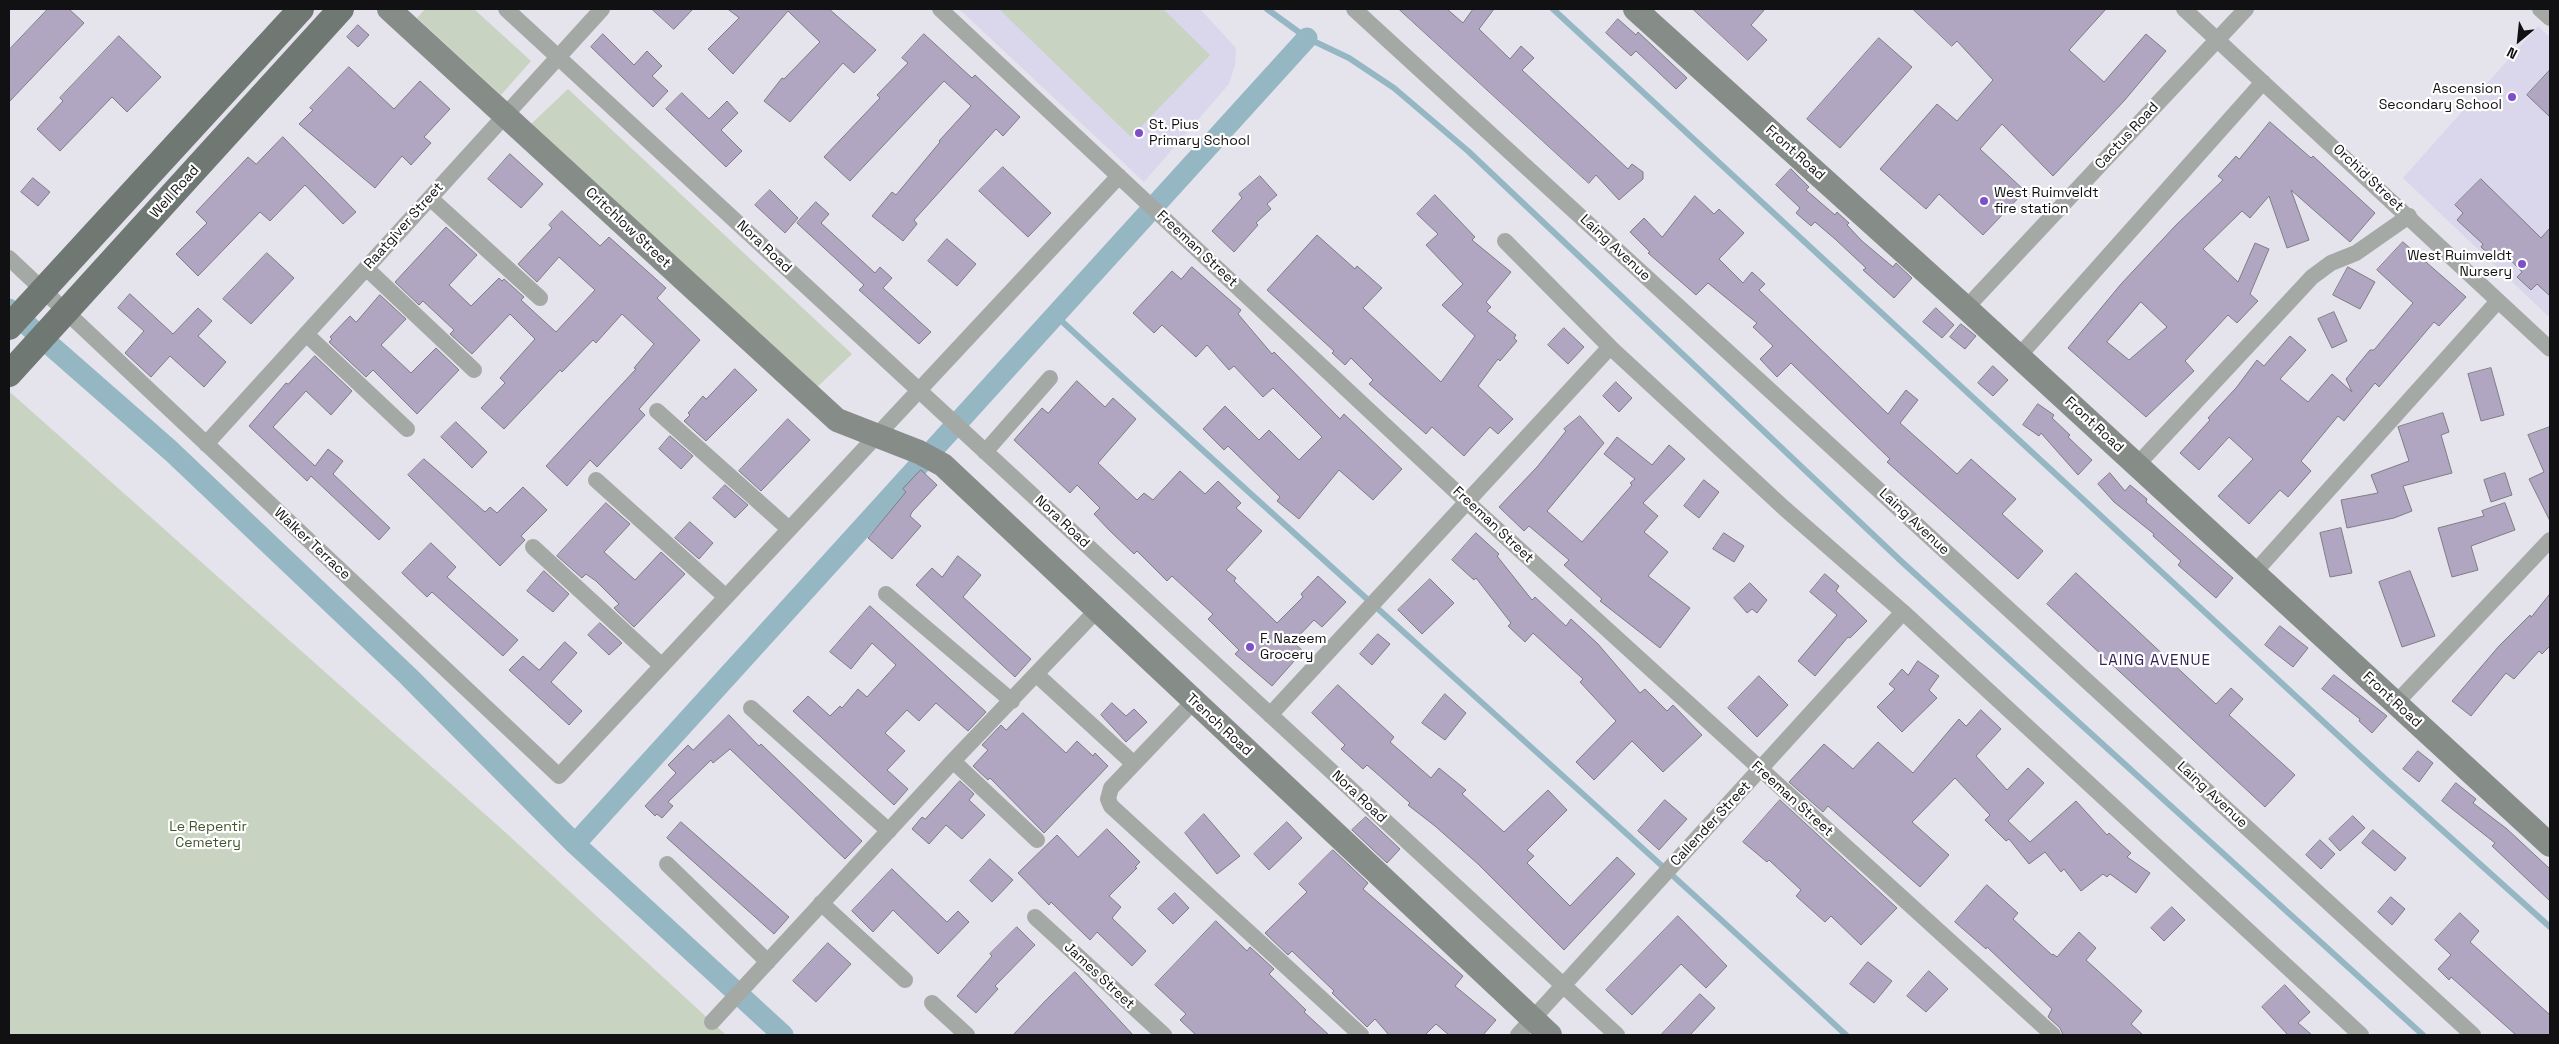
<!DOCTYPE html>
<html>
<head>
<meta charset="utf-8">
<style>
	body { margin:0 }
	#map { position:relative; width:2559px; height:1044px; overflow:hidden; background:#e5e3ec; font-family:"Space Grotesk",sans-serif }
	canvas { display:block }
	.frame { position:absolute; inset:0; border:10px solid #111013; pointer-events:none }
	.north { position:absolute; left:2494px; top:15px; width:50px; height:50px; -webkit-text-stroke:4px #fff; paint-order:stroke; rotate:208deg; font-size:14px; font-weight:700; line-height:20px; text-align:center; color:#111013 }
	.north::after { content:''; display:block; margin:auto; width:18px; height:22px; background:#111013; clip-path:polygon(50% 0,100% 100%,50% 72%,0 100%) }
</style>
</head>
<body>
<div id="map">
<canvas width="2559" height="1044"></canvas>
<div class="frame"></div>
<div class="north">N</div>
</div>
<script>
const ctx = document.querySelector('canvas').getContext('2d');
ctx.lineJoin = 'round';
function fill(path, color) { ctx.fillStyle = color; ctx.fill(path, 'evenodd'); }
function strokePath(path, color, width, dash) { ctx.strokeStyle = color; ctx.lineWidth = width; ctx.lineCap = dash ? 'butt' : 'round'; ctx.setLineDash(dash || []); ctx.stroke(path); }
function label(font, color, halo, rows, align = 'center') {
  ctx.font = font + ' "Space Grotesk",sans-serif'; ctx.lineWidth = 4.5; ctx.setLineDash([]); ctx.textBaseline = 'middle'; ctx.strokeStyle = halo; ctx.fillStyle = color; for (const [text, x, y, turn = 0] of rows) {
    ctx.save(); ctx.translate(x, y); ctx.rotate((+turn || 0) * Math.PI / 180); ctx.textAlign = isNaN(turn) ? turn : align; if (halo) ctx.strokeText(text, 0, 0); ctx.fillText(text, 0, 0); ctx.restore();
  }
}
const education = new Path2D(`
	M959 9H1200L1236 48 1235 65 1229 84 1144 182Z
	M2538 26 2550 37 2549 317 2403 178Z`);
const green = new Path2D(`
	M425 9H474L531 61 501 95 417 18Z
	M999 9H1163L1210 55 1131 137Z
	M568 89 852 354 814 390 530 125Z
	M11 393 505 832 726 1035H9V395Z`);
const stream = new Path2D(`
	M1267 9 1307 38 1349 58 1394 88 1468 151 1902 562 2423 1035
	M1553 9 2382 776 2550 927
	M1055 315C1317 557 1585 792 1846 1035`);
const canal = new Path2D(`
	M9 309 171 451 408 676 575 844 783 1035
	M575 844 1307 38`);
const building = new Path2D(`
	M48 9H69L84 23 9 102V50Z
	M652 9H693L674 29Z
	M728 9H829L876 50 854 73 843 63 790 122 764 101 782 78 784 79 820 42 788 11 733 74 708 49 739 18Z
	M1399 9H1447L1463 23 1473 9H1494L1479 29 1510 59 1521 46 1534 58 1522 70 1628 169 1632 164 1643 172V179L1619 200 1596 175 1589 183Z
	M1693 9H1765L1751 25 1767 40 1748 60Z
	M1913 9H2106L2069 50 2104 82 2146 34 2166 51 2124 101 2053 176 2002 124 1980 149 2025 191 1983 235 1939 194 1926 209 1880 169 1937 104 1957 121 1993 80 1957 41 1952 46Z
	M1618 19 1636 35 1638 32 1687 78 1676 89 1636 51 1631 56 1606 33Z
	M358 25 369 35 358 47 347 37Z
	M603 34 634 65 647 51 662 66 652 76 668 91 653 107 591 47Z
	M924 34 972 78 975 75 1020 117 1003 136 996 129 914 220 917 224 903 241 872 216 892 192 896 195 940 142 939 141 971 106 944 81 850 181 824 157 880 98 877 95 908 63 902 58Z
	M119 36 161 77 127 112 112 97 60 151 37 129 63 101 60 98Z
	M1879 38 1912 67 1840 148 1807 119Z
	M349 67 394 109 420 81 450 109 424 137 431 143 411 165 402 156 375 188 299 124 313 110 310 108Z
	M2550 70V117L2527 95Z
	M682 93 709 119 727 101 738 113 721 130 742 151 726 167 666 109Z
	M2270 122 2311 158 2313 156 2375 213 2350 242 2291 190 2309 240 2287 248 2269 196 2250 218 2242 211 2203 249 2238 282 2255 243 2269 249 2250 294 2258 301 2237 323 2228 315 2185 361 2194 371 2146 417 2068 348 2121 284 2176 225 2223 180 2218 176 2236 156 2239 159ZM2141 302 2167 327 2129 360 2107 342Z
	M283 137 356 212 343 224 305 185 270 221 260 212 198 276 176 254 207 223 196 212 248 157 256 164Z
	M510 154 543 184 521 208 488 179Z
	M1003 167 1051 213 1028 237 979 191Z
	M1791 169 1809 187 1806 190 1835 215 1837 212 1849 223 1847 225 1862 241 1893 267 1896 263 1912 278 1894 298 1863 270 1866 268 1835 239 1815 222 1811 226 1796 213 1800 208 1776 185Z
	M1260 176 1277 195 1267 204 1271 209 1256 223 1258 225 1234 252 1212 231 1242 198 1239 194Z
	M33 178 50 192 38 206 21 192Z
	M2481 179 2541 238 2550 228V296L2537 284 2531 290 2517 277 2522 272 2501 250 2493 258 2481 247 2483 244 2457 220 2463 213 2455 205Z
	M770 190 798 218 785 233 755 205Z
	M1435 195 1475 237 1472 240 1511 272 1486 302 1491 307 1487 311 1516 335 1514 338 1517 341 1500 361 1498 359 1478 386 1513 419 1498 434 1490 427 1464 456 1432 427 1426 434 1369 384 1373 380 1351 358 1345 365 1332 353 1334 351 1267 290 1317 235 1355 269 1357 266 1382 288 1363 308 1441 382 1475 336 1442 305 1463 284 1426 245 1438 234 1417 214Z
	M1695 196 1714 214 1719 209 1744 233 1719 259 1743 283 1752 272 1765 284 1759 290 1888 414 1906 390 1918 400 1900 423 1957 474 1971 459 2016 499 2002 514 2043 551 2018 579 1887 462 1890 459 1791 363 1777 377 1760 359 1773 346 1753 327 1757 323 1708 283 1696 295 1648 253 1650 252 1630 232 1644 218 1662 237Z
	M816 202 829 214 821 223 875 273 880 267 892 278 883 288 931 332 919 344 859 290 864 285 797 223Z
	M562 211 600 246 609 237 666 288 657 298 700 340 639 409 645 415 597 467 590 460 567 486 546 466 636 369 634 368 654 344 622 314 596 343 593 340 562 372 560 370 504 429 481 408 505 383 500 378 535 339 510 314 472 354 450 334 454 330 423 301 419 305 395 282 446 227 477 255 449 285 471 306 499 278 502 281 504 279 524 297 521 300 556 332 595 290 559 257 537 282 518 264 552 228 549 225Z
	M947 239 976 264 957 286 928 261Z
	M2403 242 2466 297 2439 326 2434 322 2379 387 2375 383 2344 421 2338 416 2301 461 2311 471 2288 497 2280 490 2249 524 2218 496 2253 459 2229 437 2199 470 2180 453 2210 420 2208 418 2236 388 2257 360 2264 366 2290 336 2306 350 2280 379 2308 402 2332 374 2352 392 2346 379 2370 350H2374L2413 303 2377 270Z
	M267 253 294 278 251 324 223 299Z
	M1192 267 1241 310 1238 314 1272 354 1274 352 1340 419 1344 414 1402 469 1373 500 1339 470 1299 519 1277 501 1280 497 1228 446 1224 450 1203 429 1225 406 1259 440 1269 430 1299 460 1322 437 1273 388 1263 397 1234 366 1229 370 1207 345 1196 357 1162 325 1154 333 1133 313 1172 271 1181 279Z
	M2348 267 2375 282 2360 309 2333 295Z
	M130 294 173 334 198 308 212 321 198 336 226 362 204 387 170 356 151 377 125 353 144 331 118 308Z
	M380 295 406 319 381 345 411 373 436 348 459 370 417 414 373 370 366 377 329 342 332 339 330 337 350 316 356 322Z
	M1936 308 1954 325 1942 338 1923 322Z
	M2334 312 2347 341 2332 348 2318 319Z
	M1961 324 1976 336 1965 349 1950 337Z
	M1564 328 1584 347 1568 364 1548 345Z
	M315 356 352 391 331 415 306 391 273 427 315 466 328 449 343 461 333 474 390 528 379 540 311 476 307 481 249 426 286 383 288 384Z
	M1993 366 2008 380 1993 396 1978 383Z
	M2491 368 2504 415 2481 421 2468 374Z
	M735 369 757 390 706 441 684 421 690 415 688 413 703 396 706 399Z
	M1077 381 1105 407 1113 398 1136 419 1098 463 1137 500 1144 493 1153 500 1180 471 1205 494 1218 481 1241 503 1236 508 1262 531 1226 570 1236 578 1234 581 1277 623 1303 597 1301 594 1318 576 1346 602 1322 627 1314 620 1293 642 1303 651 1272 686 1235 654 1239 650 1208 619 1213 614 1172 576 1167 581 1137 551 1134 554 1109 530 1094 514 1100 508 1077 485 1070 493 1014 440 1042 408 1048 413Z
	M1616 382 1632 398 1619 412 1603 396Z
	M2038 404 2054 415 2052 418 2070 435 2068 437 2092 460 2078 475 2041 433 2039 436 2023 425Z
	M2443 413 2449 432 2441 435 2452 473 2403 486 2412 511 2394 518 2347 528 2341 500 2378 493 2371 475 2409 461 2398 427Z
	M1580 416 1604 443 1547 511 1582 542 1632 485 1630 483 1635 479 1604 454 1617 437 1652 465 1669 445 1685 459 1643 503 1658 516 1644 532 1668 552 1648 576 1690 608 1660 648 1600 601 1602 599 1564 565 1569 560 1529 526 1524 531 1499 507 1537 467 1566 431 1564 429Z
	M788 419 810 440 761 491 739 471Z
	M456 422 487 452 472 468 441 437Z
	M2550 427V521L2529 479 2544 472 2528 435Z
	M670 436 693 456 681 469 659 449Z
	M424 459 485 512 490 507 497 513 523 487 547 510 521 536 525 540 500 566 408 475Z
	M921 470 937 485 912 512 910 516 921 526 892 559 868 538 906 492 903 489Z
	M2110 473 2125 491 2130 485 2147 499 2146 502 2233 578 2216 598 2178 565 2181 561 2153 536 2154 534 2114 502 2098 484Z
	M2505 473 2512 495 2491 502 2484 480Z
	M1704 480 1719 492 1699 518 1684 506Z
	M725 485 748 505 735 518 713 498Z
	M606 503 630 524 604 552 635 580 661 552 685 574 634 627 614 608 619 604 596 581 586 574 582 578 557 556Z
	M2505 503 2515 530 2471 546 2478 570 2452 577 2438 528 2484 516 2482 511Z
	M690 522 713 543 699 559 675 538Z
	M2341 528 2352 573 2330 577 2320 533Z
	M1476 533 1499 554 1497 556 1532 600 1535 597 1566 626 1571 619 1598 644 1640 693 1645 689 1667 711 1673 705 1702 735 1663 772 1632 741 1594 780 1576 762 1616 721 1580 682 1583 679 1533 633 1525 642 1508 626 1511 623 1476 578 1474 580 1452 560Z
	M1724 533 1744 546 1734 562 1713 549Z
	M431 543 456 567 447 577 518 640 503 656 432 592 427 597 402 573Z
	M958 556 981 575 963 597 1031 659 1015 677 916 585 932 568 942 577Z
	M544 571 569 594 553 612 527 591Z
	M2410 571 2435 636 2402 647 2379 582Z
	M2076 573 2216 704 2231 688 2243 699 2229 715 2295 775 2265 807 2047 604Z
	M1825 574 1839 586 1836 591 1867 621 1850 638 1848 637 1815 676 1798 661 1837 615 1810 592Z
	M1430 579 1454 603 1422 634 1398 610Z
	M1750 583 1767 600 1757 613 1752 609 1747 613 1734 598Z
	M2550 594V646L2542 654 2539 651 2514 679 2506 673 2471 716 2452 701 2499 646 2530 615 2531 617Z
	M870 606 986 712 968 731 936 703 919 721 907 710 885 733 905 751 887 770 908 789 894 805 793 711 808 696 830 716 840 706 842 708 858 689 867 697 896 665 872 643 851 669 830 652Z
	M600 623 622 643 609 655 588 635Z
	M2280 626 2308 648 2293 667 2265 645Z
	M1378 634 1390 644 1372 665 1360 654Z
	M565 642 577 653 551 682 582 711 569 725 509 670 523 656 539 670Z
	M1918 661 1939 676 1929 690 1937 698 1902 732 1877 707 1895 689 1889 684 1902 669 1908 675Z
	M2334 675 2387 716 2372 733 2359 721 2360 719 2322 689Z
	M1759 676 1788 705 1757 737 1728 708Z
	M1338 685 1394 737 1390 742 1431 778 1439 768 1466 790 1462 794 1504 832 1548 790 1567 810 1527 850 1534 856 1527 863 1570 906 1617 857 1635 874 1564 950 1478 864 1435 826 1408 805 1410 803 1374 771 1367 765 1363 769 1341 749 1345 745 1312 713Z
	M1445 694 1466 713 1445 740 1422 723Z
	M1112 703 1126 716 1134 709 1147 722 1126 742 1101 715Z
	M1981 710 2001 729 1976 756 2007 790 2028 768 2044 783 2008 821 2030 842 2076 801 2107 835 2109 833 2131 853 2127 857 2150 873 2136 893 2110 874 2107 877 2103 874 2081 891 2064 869 2061 872 2045 852 2029 864 2009 839 2006 841 1985 820 1990 815 1955 778 1912 822 1949 855 1920 887 1828 806 1823 812 1789 782 1824 744 1853 769 1878 742 1913 773 1959 719 1966 726Z
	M1023 713 1066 753 1077 741 1093 756 1095 753 1108 766 1044 833 990 778 988 780 973 766 988 750 982 745 1001 725 1006 730Z
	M729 715 759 746 761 744 862 841 845 859 730 749 713 763 711 760 668 802 673 806 662 818 657 814 655 816 645 806 676 773 668 765 688 745 693 750Z
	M2418 751 2433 763 2419 782 2403 769Z
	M960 781 974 794 969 800 985 815 962 839 946 825 929 844 912 829 922 817 925 819Z
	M2456 783 2476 799 2473 803 2507 829 2550 869V901L2492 846 2495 843 2442 801Z
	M1665 800 1687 819 1659 850 1638 831Z
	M1780 800 1897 908 1861 945 1831 916 1825 922 1796 896 1801 890 1769 860 1767 862 1743 842Z
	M1204 814 1240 856 1217 874 1185 833Z
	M2353 816 2365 828 2340 851 2329 839Z
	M1366 817 1400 849 1387 863 1352 830Z
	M681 822 789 917 774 934 667 838Z
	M1287 822 1302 838 1269 870 1254 854Z
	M1107 829 1140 862 1135 867 1137 868 1109 896 1121 907 1112 918 1146 951 1132 966 1097 932 1090 940 1051 902 1049 905 1018 873 1057 835 1078 857Z
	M2373 830 2406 858 2395 871 2362 843Z
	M2320 840 2335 854 2321 869 2306 855Z
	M1333 850 1368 883 1363 889 1463 976 1455 986 1496 1020 1483 1035H1449L1436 1024 1425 1035H1389L1375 1019 1367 1027 1332 993 1334 991 1292 951 1288 955 1265 933 1307 892 1299 884Z
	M990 859 1013 880 992 902 970 881Z
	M892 869 947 922 958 911 969 922 938 954 893 910 873 932 852 911Z
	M1987 885 2018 913 2013 919 2052 955 2053 954 2057 957 2079 932 2096 948 2086 960 2142 1011 2131 1024 2143 1035H2063L2060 1028 2048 1017 2052 1009 1987 947 1986 949 1955 922Z
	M1175 893 1189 908 1173 924 1158 909Z
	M2391 897 2405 909 2392 925 2378 912Z
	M2172 907 2185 920 2164 941 2151 928Z
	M2460 913 2479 931 2470 942 2550 1015V1035H2516L2451 977 2449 980 2438 969 2451 955 2435 940Z
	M1678 916 1727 966 1706 988 1681 964 1632 1015 1606 990Z
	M1216 921 1247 951 1250 947 1274 969 1269 974 1306 1010 1304 1012 1329 1035H1196L1180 1020 1186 1014 1155 985Z
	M1017 927 1035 945 995 986 998 989 976 1013 957 996 992 956 990 954Z
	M828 943 851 964 816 1002 793 981Z
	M1868 962 1892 981 1874 1003 1850 984Z
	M1929 971 1948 989 1926 1012 1907 996Z
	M1075 972 1133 1035H1013L1047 999Z
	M2285 985 2310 1012 2298 1023 2312 1035H2288L2262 1007Z
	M1700 994 1715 1008 1690 1035H1661Z`);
const street = new Path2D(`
	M506 9 1617 1035
	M940 9 1466 501 2053 1035
	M1354 9 2473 1035
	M2184 9 2550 349
	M2540 9 2550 18
	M430 198 540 298
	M1505 241 1610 347 1784 508 1903 612 2361 1035
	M9 258 559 776 1119 176
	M366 268 474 370
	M1966 308 2246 9
	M306 334 407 429
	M2019 356 2263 82
	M657 411 789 529
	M206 444 602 9
	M985 452 1050 378
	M2137 465 2312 277 2331 263 2356 253 2409 216
	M596 480 726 597
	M533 547 662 666
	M2254 573 2498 301
	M886 594 1012 701
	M1037 675 1134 764
	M1194 701 1111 788 1108 799 1111 806 1361 1035
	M2396 703 2550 540
	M751 708 889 831
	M1270 715 1610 347
	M953 761 1037 840
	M667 864 768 962
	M821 903 905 980
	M1035 917 1164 1035
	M932 1003 967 1035
	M712 1022 953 761 1097 610
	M1518 1035 1903 612`);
const secondary = new Path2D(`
	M389 9 837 420 919 452 943 465 1550 1035
	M1635 9 1966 308 2550 845`);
const primary = new Path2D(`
	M9 327 301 9
	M9 374 341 9`);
const markers = [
	[2512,97,5,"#7d4fc8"],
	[1139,133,5,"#7d4fc8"],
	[1984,201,5,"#7d4fc8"],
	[2522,264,5,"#7d4fc8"],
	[1250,647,5,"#7d4fc8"]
];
const poiNames = [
	["Ascension",2502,89,"right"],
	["Secondary School",2502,105,"right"],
	["St. Pius",1149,125],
	["Primary School",1149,141],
	["West Ruimveldt",1994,193],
	["fire station",1994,209],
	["West Ruimveldt",2512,256,"right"],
	["Nursery",2512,272,"right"],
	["F. Nazeem",1260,639],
	["Grocery",1260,655]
];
const streetNames = [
	["Cactus Road",2127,136,-47],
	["Front Road",1795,153,42],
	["Orchid Street",2368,178,43],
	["Well Road",175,192,-48],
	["Raatgiver Street",404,226,-48],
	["Critchlow Street",628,228,43],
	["Nora Road",764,247,43],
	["Laing Avenue",1615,248,43],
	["Freeman Street",1197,249,43],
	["Front Road",2094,425,43],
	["Nora Road",1062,522,43],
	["Laing Avenue",1914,522,43],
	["Freeman Street",1493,525,43],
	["Walker Terrace",312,544,43],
	["Front Road",2392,700,43],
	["Trench Road",1219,725,43],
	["Laing Avenue",2212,795,43],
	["Nora Road",1359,797,43],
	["Freeman Street",1792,799,42],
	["Callender Street",1711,824,-47],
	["James Street",1099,976,43]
];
const parkNames = [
	["Le Repentir",208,827],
	["Cemetery",208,843]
];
const neighbourhoodNames = [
	["LAING AVENUE",2155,661]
];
fill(education, '#dad7ed');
fill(green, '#c9d3c1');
strokePath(stream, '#95b7c4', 6);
strokePath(canal, '#95b7c4', 21);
fill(building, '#b1a6c1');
strokePath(building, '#7f7c84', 1);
strokePath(street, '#a5a9a6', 16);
strokePath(secondary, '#868c88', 24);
strokePath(primary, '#707873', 26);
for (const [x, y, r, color] of markers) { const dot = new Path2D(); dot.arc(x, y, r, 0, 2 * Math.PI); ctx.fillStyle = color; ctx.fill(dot); strokePath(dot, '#fff', 2); }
label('14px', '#111013', '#fff', poiNames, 'left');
label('14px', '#111013', '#fff', streetNames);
label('14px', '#41562c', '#fff', parkNames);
ctx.letterSpacing = '1px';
label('15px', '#331e57', '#fff', neighbourhoodNames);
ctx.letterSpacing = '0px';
</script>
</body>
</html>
